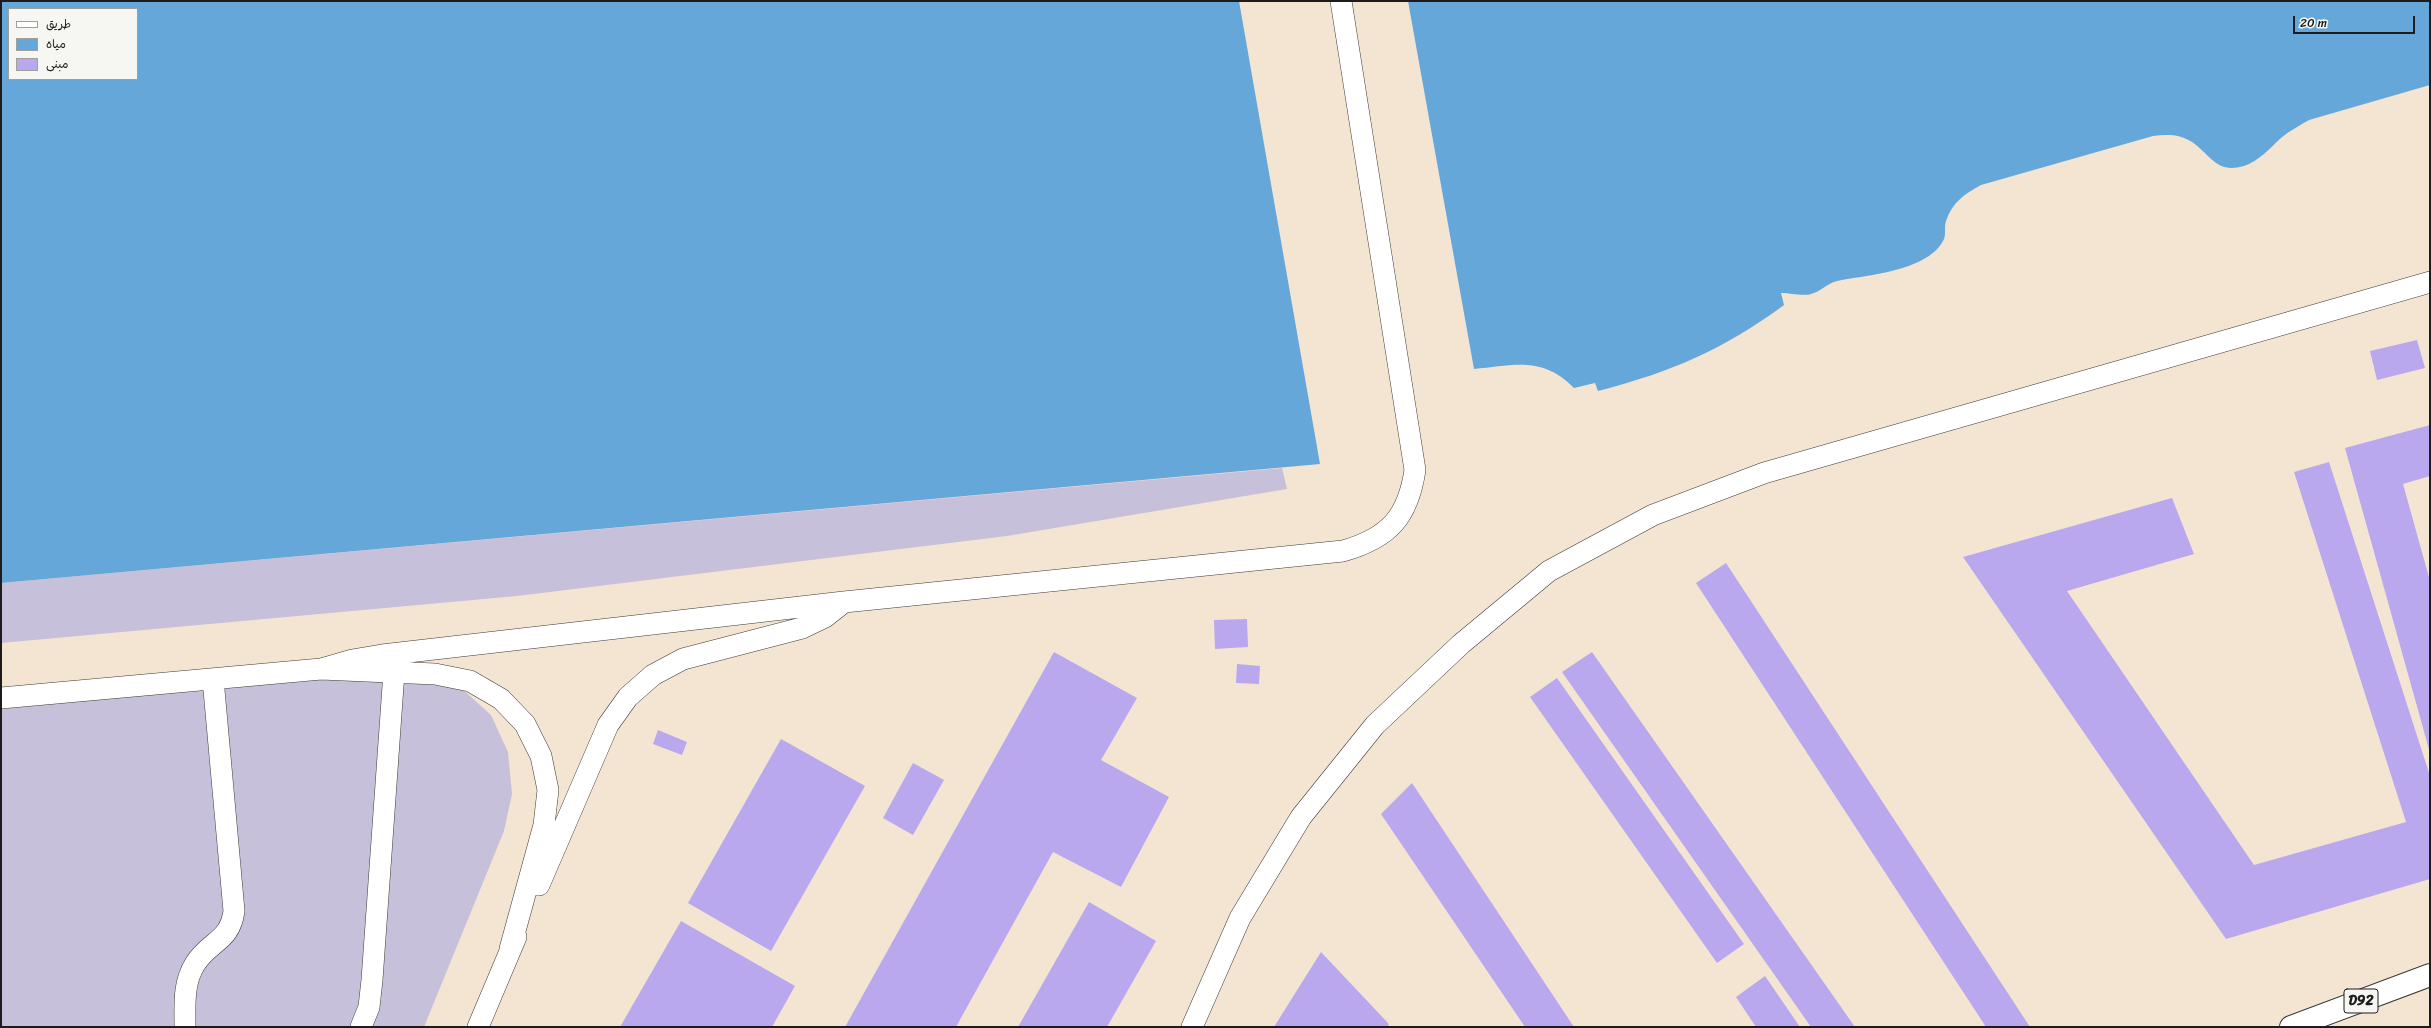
<!DOCTYPE html>
<html>
<head>
<meta charset="utf-8">
<style>
	body { margin:0 }
	#map { position:relative; width:2431px; height:1028px; overflow:hidden; background:#f4e5d3; font-family:Sriracha,"Playpen Sans Arabic",sans-serif }
	canvas { display:block }
	.frame { position:absolute; inset:0; border:2px solid #1c1c1c; pointer-events:none }
	.legend { position:absolute; left:8px; top:8px; width:130px; height:72px; box-sizing:border-box; background:#f6f6f2; border:1px solid #9f9f9c; margin:0; padding:5px 7px; list-style:none; font-size:12px; color:#1c1c1c }
	.legend li { display:flex; align-items:center; gap:8px; height:20px }
	.legend b { width:20px; border:1px solid #9f9f9c }
	.scale { position:absolute; left:2293px; top:16px; width:122px; height:18px; box-sizing:border-box; border:2px solid #1c1c1c; border-top:0; padding-left:5px; font-size:12px; line-height:14px; white-space:nowrap; color:#1c1c1c; -webkit-text-stroke:3px #f6f6f2; paint-order:stroke }
</style>
</head>
<body>
<div id="map">
<canvas width="2431" height="1028"></canvas>
<div class="frame"></div>
<ul class="legend">
<li><b style="height:5px;background:#fff"></b>طريق</li>
<li><b style="height:11px;background:#66a7da"></b>مياه</li>
<li><b style="height:11px;background:#b9a8ed"></b>مبنى</li>
</ul>
<div class="scale">20 m</div>
</div>
<script>
const ctx = document.querySelector('canvas').getContext('2d');
ctx.lineJoin = 'round';
function fill(path, color) { ctx.fillStyle = color; ctx.fill(path, 'evenodd'); }
function strokePath(path, color, width, dash) { ctx.strokeStyle = color; ctx.lineWidth = width; ctx.lineCap = dash ? 'butt' : 'round'; ctx.setLineDash(dash || []); ctx.stroke(path); }
function label(font, color, halo, rows, align = 'center') {
  ctx.font = font + ' Sriracha,sans-serif'; ctx.lineWidth = 3; ctx.setLineDash([]); ctx.textBaseline = 'middle'; ctx.strokeStyle = halo; ctx.fillStyle = color; for (const [text, x, y, turn = 0] of rows) {
    ctx.save(); ctx.translate(x, y); ctx.rotate((+turn || 0) * Math.PI / 180); ctx.textAlign = isNaN(turn) ? turn : align; if (halo) ctx.strokeText(text, 0, 0); ctx.fillText(text, 0, 0); ctx.restore();
  }
}
const industrial = new Path2D(`
	M1282 468 1287 489 1007 536 517 596 1 643V583Z
	M411 668 460 687 491 715 508 752 512 794 504 831 424 1027H1V709Z`);
const water = new Path2D(`
	M1 1H1239L1320 464 1 583ZM9 9H137V79H9Z
	M1408 1H2430V85L2309 120C2299 126 2289 131 2281 138 2270 148 2259 161 2244 166 2216 174 2211 155 2192 142 2180 134 2167 134 2153 136L1981 185C1964 194 1952 203 1946 221 1944 227 1946 234 1944 239 1930 270 1870 275 1842 280 1828 282 1824 289 1814 293 1806 297 1790 293 1781 293L1784 305C1723 350 1671 372 1598 391L1595 383 1574 388C1543 356 1514 365 1474 369Z`);
const building = new Path2D(`
	M2417 340 2425 368 2377 380 2370 351Z
	M2430 425V476L2403 484 2430 581V753L2345 448Z
	M2329 462 2430 776V879L2226 939 1963 557 2172 498 2194 554 2067 591 2254 865 2406 822 2294 472Z
	M1726 563 2030 1027H1986L1696 583Z
	M1247 619 1248 647 1215 649 1214 620Z
	M1054 652 1137 698 1101 760 1169 797 1121 887 1053 852 956 1027H845Z
	M1592 652 1855 1027H1811L1562 672Z
	M1237 664 1260 666 1259 684 1236 683Z
	M1557 678 1744 944 1717 963 1530 697Z
	M658 730 687 742 682 755 653 744Z
	M781 739 865 786 771 951 688 903Z
	M913 763 944 780 913 835 883 818Z
	M1412 783 1574 1027H1525L1381 814Z
	M1089 902 1156 941 1107 1027H1018Z
	M681 921 795 986 772 1027H620Z
	M1321 952 1388 1023 1389 1027H1274Z
	M1765 976 1800 1027H1756L1736 997Z`);
const service = new Path2D(`
	M321 669 352 660 382 655 844 602 1343 551C1389 538 1408 517 1415 470L1341 1
	M1 698 321 669 435 674 470 681 501 699 525 724 541 756 548 790 544 825 510 949
	M539 885 608 725 628 697 653 675 683 659 802 628 825 617 844 602
	M185 1027C185 1005 183 983 195 964 209 941 230 942 234 911L213 679
	M361 1027 369 1007 372 980 394 672
	M478 1027 516 937
	M1192 1027 1240 918 1301 817 1375 725 1461 644 1549 571 1653 515 1764 473 2430 282`);
const primary = new Path2D(`
	M2291 1027 2430 975`);
const shields = [
	[2361,1001,34]
];
const shieldNames = [
	["D92",2361,1001]
];
fill(industrial, '#c6c0da');
fill(water, '#66a7da');
fill(building, '#b9a8ed');
strokePath(service, '#3c3a37', 22);
strokePath(primary, '#3c3a37', 24);
strokePath(service, '#fff', 21);
strokePath(primary, '#fff', 22);
for (const [x, y, w] of shields) { const box = new Path2D(); box.roundRect(x - w / 2, y - 12, w, 24, 3); ctx.fillStyle = '#f6f6f2'; ctx.fill(box); strokePath(box, '#1c1c1c', 1); }
label('bold 14px', '#1c1c1c', null, shieldNames);
</script>
</body>
</html>
